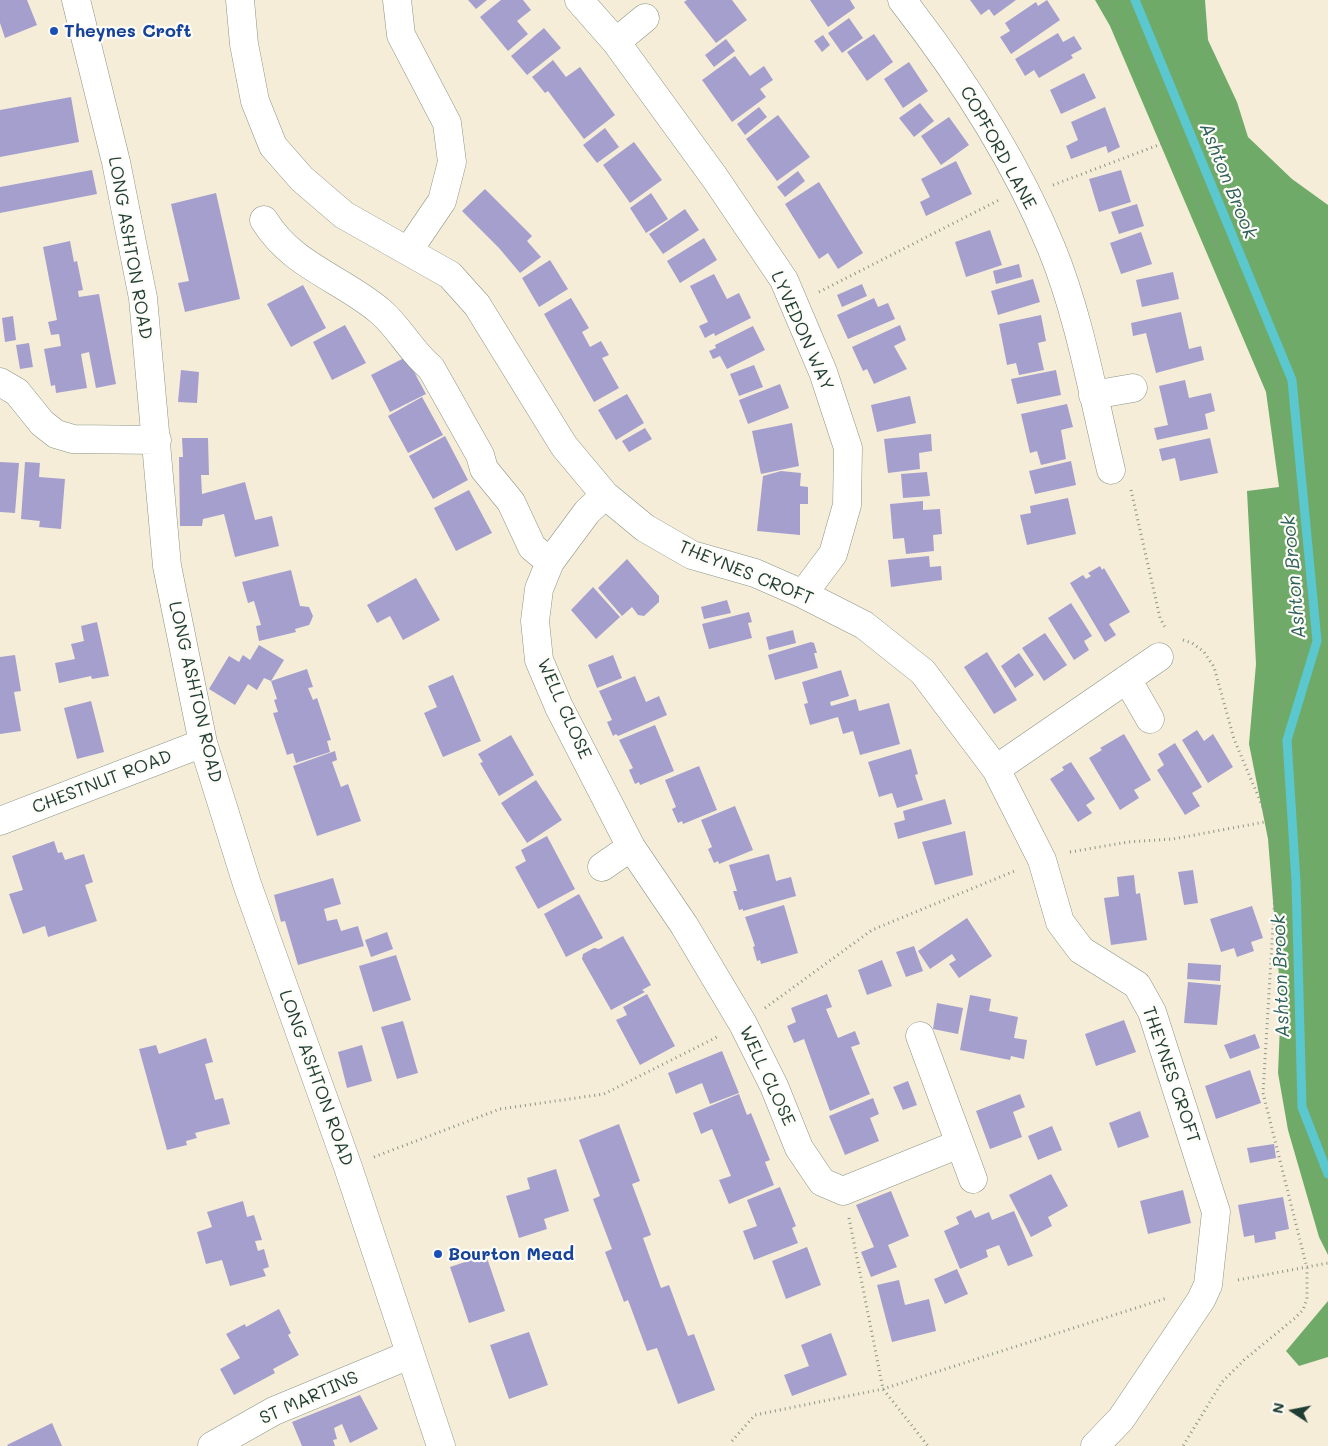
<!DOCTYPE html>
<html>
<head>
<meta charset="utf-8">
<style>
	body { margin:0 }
	#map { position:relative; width:1328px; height:1446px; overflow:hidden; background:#f5edd8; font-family:Mali,sans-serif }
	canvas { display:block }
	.north { position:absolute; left:1268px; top:1386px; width:50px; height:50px; -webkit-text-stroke:4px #fdfcf7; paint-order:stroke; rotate:281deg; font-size:14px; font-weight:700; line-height:20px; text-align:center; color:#1f3d34 }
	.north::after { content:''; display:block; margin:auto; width:18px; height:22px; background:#1f3d34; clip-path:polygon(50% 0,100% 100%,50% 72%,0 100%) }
</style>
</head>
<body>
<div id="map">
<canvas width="1328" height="1446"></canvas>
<div class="north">N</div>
</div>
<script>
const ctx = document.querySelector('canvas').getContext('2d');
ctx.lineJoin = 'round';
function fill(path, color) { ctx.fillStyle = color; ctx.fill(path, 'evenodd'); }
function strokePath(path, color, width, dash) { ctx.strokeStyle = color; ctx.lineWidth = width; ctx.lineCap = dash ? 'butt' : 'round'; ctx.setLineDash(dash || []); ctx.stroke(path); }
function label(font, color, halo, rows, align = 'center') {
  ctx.font = font + ' Mali,sans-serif'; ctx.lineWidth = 4.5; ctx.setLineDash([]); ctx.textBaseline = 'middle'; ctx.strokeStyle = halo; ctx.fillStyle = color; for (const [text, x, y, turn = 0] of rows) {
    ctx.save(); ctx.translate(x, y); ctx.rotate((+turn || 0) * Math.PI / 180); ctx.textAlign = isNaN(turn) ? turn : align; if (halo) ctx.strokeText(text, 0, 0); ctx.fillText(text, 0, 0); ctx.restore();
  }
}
const forest = new Path2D(`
	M1095 0H1205L1208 40 1237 102 1248 137 1292 179 1328 205V1255L1319 1237 1288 1130 1278 1073 1281 1001 1268 839 1249 744 1256 664 1247 491 1279 487 1266 392 1110 26Z
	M1328 1301V1357L1299 1366 1286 1351Z`);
const stream = new Path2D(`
	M1135 0 1292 380 1317 641 1287 740 1296 882 1302 1107 1328 1174`);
const building = new Path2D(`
	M0 0H27L37 25 5 38 0 23Z
	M468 0H487L476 9Z
	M501 0H523L531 10 517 21 528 34 508 51 480 17Z
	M687 0H732L747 20 716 43 684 2Z
	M810 0H850L855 8 828 27Z
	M970 0H1016L994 16 989 9 981 15Z
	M1047 0 1060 20 1011 54 1000 37 1010 31 1005 23 1036 2 1038 6Z
	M849 18 863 38 842 53 828 33Z
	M544 28 561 48 527 75 511 56Z
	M1058 33 1063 42 1074 36 1082 49 1071 55 1073 58 1039 78 1034 70 1025 76 1015 59Z
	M874 34 893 62 867 81 847 52Z
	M823 35 830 45 822 52 814 41Z
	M726 39 735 51 714 67 705 55Z
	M735 56 750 76 764 66 773 80 760 89 766 97 732 122 702 80Z
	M553 60 566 77 580 67 615 115 584 139 548 91 545 93 532 77Z
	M909 62 928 91 903 108 884 79Z
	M1084 73 1096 98 1061 114 1050 90Z
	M71 97 79 142 0 157V110Z
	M920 103 934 121 914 137 899 118Z
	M759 107 767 117 745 135 737 124Z
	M1105 107 1120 147 1108 153 1106 146 1071 159 1066 146 1078 140 1071 122Z
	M778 115 810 157 777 181 746 139Z
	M949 117 969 145 941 165 921 136Z
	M605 128 619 147 597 163 583 145Z
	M634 142 662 180 630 203 603 165Z
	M956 161 972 194 926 216 920 202 930 197 921 179Z
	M92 170 97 194 0 213V187Z
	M1121 170 1131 202 1099 212 1089 179Z
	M798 171 805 181 785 197 777 187Z
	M819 182 863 253 838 269 828 253 819 259 785 204Z
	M485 189 532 236 527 241 541 257 520 273 499 248 462 211Z
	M216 193 240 299 185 312 178 283 189 281 171 204Z
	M651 193 668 219 646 233 630 208Z
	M1137 204 1144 226 1119 234 1111 212Z
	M685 209 699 230 663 254 649 234Z
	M990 230 1002 265 966 277 955 242Z
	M1141 232 1152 264 1121 274 1110 243Z
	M704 238 717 260 680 283 667 261Z
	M70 241 74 262 77 261 83 290 78 291 79 297 99 294 116 384 96 388 89 352 81 354 87 388 56 393 55 385 51 386 44 349 61 346 59 334 51 335 48 322 57 320 43 247Z
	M550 260 568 289 539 307 522 278Z
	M1019 264 1022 277 996 284 993 271Z
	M1173 272 1179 299 1142 307 1136 280Z
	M714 274 727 299 739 293 751 318 715 336 714 333 705 338 699 326 708 322 690 286Z
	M1033 279 1040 302 998 315 991 291Z
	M862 284 867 296 842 307 837 295Z
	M303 285 326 328 291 347 267 304Z
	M571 298 589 328 582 332 590 347 601 341 609 355 602 358 619 388 594 402 544 314Z
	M874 298 878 307 888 303 895 319 848 339 837 315Z
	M1181 312 1189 349 1201 346 1204 360 1156 373 1146 333 1133 336 1131 323Z
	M1041 315 1046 341 1038 343 1044 370 1019 375 1016 363 1007 365 999 324Z
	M13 316 16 340 5 342 2 318Z
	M345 325 366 363 332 380 313 342Z
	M900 325 906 340 894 346 907 369 874 384 867 369 863 371 852 347Z
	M753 326 765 350 727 369 720 356 713 359 709 351 716 348 715 345Z
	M29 343 33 367 20 369 16 345Z
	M406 357 426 394 390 412 371 375Z
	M754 365 763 387 739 396 730 374Z
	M181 370 199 372 197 403 178 402Z
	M1056 370 1061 395 1017 404 1011 379Z
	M1185 380 1189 398 1211 393 1215 411 1205 414 1208 429 1157 440 1154 428 1168 425 1159 386Z
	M780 384 789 408 748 424 739 400Z
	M627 394 644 423 616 440 598 410Z
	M910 396 916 423 877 432 871 405Z
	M422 397 443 435 408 453 388 416Z
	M1067 404 1073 427 1061 430 1066 459 1041 465 1037 451 1030 453 1021 414Z
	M792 423 799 466 761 474 752 431Z
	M645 428 652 439 629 452 622 441Z
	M931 434 932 451 919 453 920 469 888 473 884 439Z
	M445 436 468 480 433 499 409 456Z
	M182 438H208L209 475H201L202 494 245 482 255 520 272 516 279 546 235 557 224 514 203 519 202 526H180L179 457H183Z
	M1210 438 1218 473 1180 481 1175 458 1162 461 1159 449Z
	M1071 461 1076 485 1035 494 1029 471Z
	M0 462 19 463 15 513 0 512Z
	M25 462 40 463 39 477 65 479 61 529 39 527 40 521 21 519Z
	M781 471 801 473 800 486 808 487V504H800V535L757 531 763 476Z
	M927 472 930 496 903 498 901 474Z
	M469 490 492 533 456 551 434 508Z
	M1068 498 1076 534 1027 545 1020 515 1031 513 1030 506Z
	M923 501V510L940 509 942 534 933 535 934 551 906 554 904 538 893 539 890 504Z
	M929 556 930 567 941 566 942 580 891 587 888 560Z
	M627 559 659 596V602L644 616 638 615 632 607 622 616 598 588Z
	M1100 566 1102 570 1104 568 1130 612 1109 624 1116 635 1105 642 1070 583 1083 575 1086 579 1091 576 1088 573Z
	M291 570 300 606 309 607 313 616 311 621 309 625 295 629 296 632 259 641 256 626 261 625 254 601 248 603 242 582Z
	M416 578 440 620 403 640 390 616 377 623 367 605Z
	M593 587 620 617 596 639 571 610Z
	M727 600 731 613 704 619 701 607Z
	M1071 603 1092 636 1084 641 1089 650 1074 660 1048 618Z
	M749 612 752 622 748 623 752 638 709 649 702 624Z
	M97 622 109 676 92 679 91 676 59 683 55 663 75 659 71 644 84 641 81 626Z
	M793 630 796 643 769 650 766 637Z
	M1045 633 1067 665 1044 681 1022 648Z
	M811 642 814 643 817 653H814L818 668 775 680 768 655Z
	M259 645 284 660 271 681 264 678 257 690 248 684 235 705 209 689 229 656 239 662 243 655 250 660Z
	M987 652 1017 700 994 714 964 667Z
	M1019 653 1034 675 1015 688 1001 666Z
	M15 655 21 691 14 692 21 731 0 734V657Z
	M613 655 622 678 597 688 588 665Z
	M307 669 313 687 308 688 313 700 317 698 331 740 327 741 330 752 296 763 293 753 287 755 273 713 278 712 274 700 277 699 271 681Z
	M841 670 849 696 830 702 831 706 856 699 859 711 889 703 900 744 860 755 853 731 843 734 838 717 810 725 804 704 808 703 802 682Z
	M453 675 481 741 443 757 424 713 437 707 428 686Z
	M635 676 646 702 659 696 667 715 618 736 616 734 613 736 607 722 612 720 599 691Z
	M91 701 104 752 77 759 64 708Z
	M655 725 674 771 640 785 639 782 635 784 629 770 633 768 619 740Z
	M1197 730 1204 741 1213 734 1233 767 1208 783 1182 740Z
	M1124 734 1151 780 1134 790 1139 798 1120 810 1089 758 1102 750 1100 748Z
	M511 735 534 775 499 796 480 763 483 762 478 754Z
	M1175 743 1202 787 1192 793 1200 806 1185 815 1157 770 1164 765 1158 754Z
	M911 749 918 774 915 775 923 800 897 808 892 793 879 797 868 762Z
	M335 751 337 760 332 762 341 787 348 784 361 821 317 836 293 766Z
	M1071 762 1095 799 1086 805 1092 813 1078 822 1050 779 1064 770 1062 767Z
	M699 766 717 810 683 824 682 821 678 823 672 809 676 807 665 780Z
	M536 780 562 820 527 843 501 803Z
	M945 799 952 824 898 839 894 823 905 820 903 811Z
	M735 806 753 850 719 864 718 861 714 863 708 849 712 847 701 820Z
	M965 831 973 875 935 885 922 842Z
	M547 836 575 889 538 909 515 867 526 861 521 850Z
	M54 841 58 853 62 852 65 860 84 854 93 882 85 885 97 921 48 937 45 926 23 934 9 894 23 890 12 856Z
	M769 854 776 881 791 877 796 896 743 911V909L739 910 733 891H737L729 865Z
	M1193 870 1198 903 1184 905 1178 872Z
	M1134 875 1136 894 1140 893 1147 940 1111 945 1104 898 1119 896 1117 877Z
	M333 878 341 904 324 909 327 921 337 919 341 931 358 926 364 946 298 965 285 921 281 922 274 895Z
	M579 894 603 938 566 957 544 914Z
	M784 905 798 953 761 964 760 960 757 961 753 947 755 946 745 917Z
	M1252 906 1263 938 1251 942 1254 951 1237 957 1234 948 1221 952 1210 919Z
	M967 918 992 956 959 978 949 964 956 960 952 954 930 969 918 951Z
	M387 932 393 949 371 957 365 940Z
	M623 936 651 985 642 990 645 992 611 1010 582 959 583 954 594 948 599 949Z
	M914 946 923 971 906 977 896 952Z
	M396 955 411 1000 373 1012 359 966Z
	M882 960 892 986 867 995 858 970Z
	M1188 963 1221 965 1220 981 1187 979Z
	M1188 982 1221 985 1217 1025 1184 1023Z
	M647 994 675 1046 640 1065 616 1020 627 1015 623 1007Z
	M827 994 832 1007 826 1009 838 1038 855 1031 860 1044 851 1047 870 1094 830 1111 804 1039 794 1043 787 1026 796 1022 791 1008Z
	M970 995 991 999 989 1011 1018 1017 1014 1038 1027 1040 1024 1059 1011 1056 1010 1060 960 1050Z
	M937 1003 963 1008 958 1034 933 1029Z
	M1124 1020 1136 1052 1096 1066 1085 1034Z
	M403 1021 418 1073 397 1079 381 1027Z
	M1255 1034 1260 1048 1230 1059 1224 1045Z
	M206 1038 213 1062 205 1064 215 1100 223 1098 230 1124 195 1133 197 1138 186 1141 187 1145 167 1150 139 1049 156 1045 159 1054Z
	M362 1045 372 1081 347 1088 338 1052Z
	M722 1051 739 1093 710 1104 702 1083 676 1094 668 1073Z
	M1250 1070 1261 1103 1216 1119 1205 1086Z
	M908 1081 917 1105 903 1110 893 1087Z
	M739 1094 747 1115 751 1113 770 1160 765 1162 774 1185 729 1204 719 1180 731 1176 712 1129 701 1134 693 1113Z
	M1020 1094 1025 1107 1013 1112 1022 1137 990 1149 976 1111Z
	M873 1098 879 1114 870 1118 879 1141 845 1155 829 1116Z
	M1140 1111 1149 1137 1118 1148 1109 1123Z
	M619 1124 640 1181 632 1184 651 1235 643 1238 661 1288 669 1285 688 1336 694 1334 715 1390 678 1404 657 1348 647 1351 628 1300 624 1302 605 1252 612 1249 593 1199 600 1196 579 1140Z
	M1052 1126 1062 1150 1038 1160 1028 1136Z
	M1274 1144 1276 1158 1250 1163 1247 1148Z
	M556 1169 569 1211 544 1219 547 1229 519 1238 506 1196 530 1189 527 1178Z
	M1051 1174 1068 1206 1048 1217 1052 1226 1031 1237 1009 1195Z
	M780 1187 796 1226 792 1228 798 1243 754 1260 743 1231 757 1226 747 1200Z
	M1183 1190 1191 1223 1148 1234 1140 1201Z
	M891 1191 909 1236 888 1245 897 1267 871 1277 861 1252 874 1247 856 1205Z
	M1283 1197 1289 1229 1275 1232 1276 1239 1255 1243 1254 1235 1244 1237 1238 1205Z
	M243 1201 247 1217 254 1215 262 1240 255 1241 258 1251 264 1249 269 1267 263 1269 266 1276 230 1286 222 1260 206 1264 197 1232 212 1227 207 1212Z
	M971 1210 975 1218 989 1212 992 1220 1014 1211 1033 1256 1008 1266 999 1245 986 1250 988 1257 960 1269 944 1231 959 1224 956 1217Z
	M807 1247 821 1285 786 1299 772 1261Z
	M486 1255 505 1311 469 1323 450 1267Z
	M957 1269 968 1294 945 1304 934 1279Z
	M899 1280 905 1305 929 1299 936 1331 892 1342 877 1285Z
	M279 1309 291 1333 288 1335 299 1355 273 1369 275 1373 234 1395 220 1369 240 1358 226 1334 245 1324 246 1327Z
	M529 1332 548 1385 509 1399 490 1345Z
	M831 1333 847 1375 792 1396 784 1375 809 1366 801 1345Z
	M360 1395 378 1429 350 1443 342 1424 334 1428 337 1439 333 1440 335 1446H302L292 1422Z
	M52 1423 62 1446H8L7 1445Z`);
const path = new Path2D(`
	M1103 0 1128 43 1276 380 1308 602 1301 659 1271 732 1269 818
	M1053 185 1169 141
	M819 292 999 200
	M1131 490 1160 618 1166 629
	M1183 640 1192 643 1204 652 1214 667 1234 739 1275 836 1276 876 1263 1093 1307 1268V1299L1303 1310 1295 1318 1244 1360 1222 1382 1183 1446
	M1070 852 1128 842 1173 839 1270 821
	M765 1008 872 930 1017 870
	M374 1157 500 1109 604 1094 717 1037
	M849 1218 883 1389 928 1446
	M1238 1280 1328 1263
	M732 1441 755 1415 883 1389 1167 1298`);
const minor = new Path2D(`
	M76 0 116 162 143 298 167 566 203 743 247 884 348 1167 441 1446
	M240 0 244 44 255 101 273 146 302 179 344 215 450 275 477 305 564 446 605 495 645 528 692 555 755 573 803 594 864 625 923 672 996 769 1042 860 1060 922 1081 950 1137 985 1152 1012 1216 1212 1208 1285 1201 1300 1121 1419 1095 1446
	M397 0 401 35 447 123 452 162 442 201 408 251
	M579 0 616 42 715 178 784 280 823 372 848 448 847 505 833 554 803 594
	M902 0C961 76 1014 157 1051 247 1080 317 1093 396 1111 470
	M616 42 645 18
	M264 220C292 266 341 278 380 311 400 328 411 352 431 368L480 455 484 469 511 502 532 547 550 562
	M0 382 17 392 42 423 56 434 73 439 157 440
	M1093 395 1133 388
	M605 495 587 512 550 562 539 589 535 621 539 660 559 707 631 847 684 925 743 1024 774 1086 799 1148 822 1182 843 1191 959 1144
	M1127 679 1150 719
	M996 769 1159 657
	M0 821 203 743
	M602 867 631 847
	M920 1036 973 1179
	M212 1446 274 1411 409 1355`);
const markers = [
	[54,31,5,"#1a4fb4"],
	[438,1254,5,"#1a4fb4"]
];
const transitNames = [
	["Theynes Croft",64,31],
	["Bourton Mead",448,1254]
];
const streetNames = [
	["COPFORD LANE",998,148,61],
	["LONG ASHTON ROAD",130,248,80],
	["LYVEDON WAY",802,331,66],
	["THEYNES CROFT",746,573,22],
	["LONG ASHTON ROAD",195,692,77],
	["WELL CLOSE",564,709,66],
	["CHESTNUT ROAD",102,782,-21],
	["THEYNES CROFT",1171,1075,71],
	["WELL CLOSE",767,1076,65],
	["LONG ASHTON ROAD",316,1078,70],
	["ST MARTINS",309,1398,-24]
];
const waterNames = [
	["Ashton Brook",1228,181,68],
	["Ashton Brook",1294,577,-95],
	["Ashton Brook",1281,976,-92]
];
fill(forest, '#70aa69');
strokePath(stream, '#5ac8ce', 9);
fill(building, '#a59fce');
strokePath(minor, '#8a9586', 29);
strokePath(path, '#8a9586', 3, [1, 4]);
strokePath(minor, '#fff', 28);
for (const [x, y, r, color] of markers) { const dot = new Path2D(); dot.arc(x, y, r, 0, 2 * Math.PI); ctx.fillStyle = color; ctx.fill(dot); strokePath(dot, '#fdfcf7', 2); }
label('bold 18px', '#164399', '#fdfcf7', transitNames, 'left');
label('18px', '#1f3d34', '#fdfcf7', streetNames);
label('italic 19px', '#2e605a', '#fdfcf7', waterNames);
</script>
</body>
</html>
